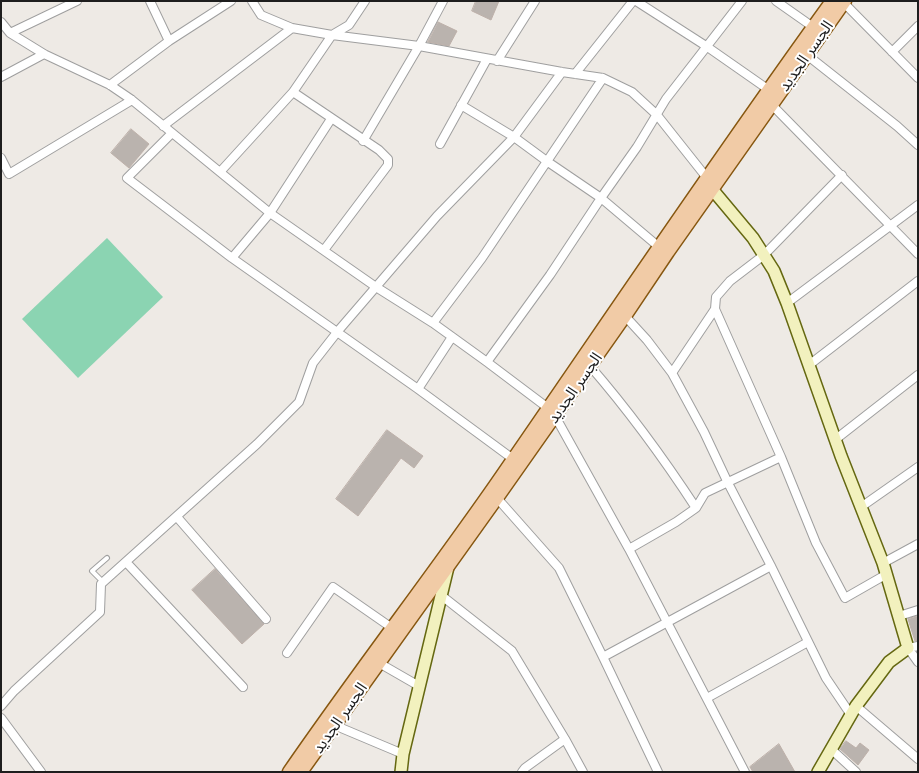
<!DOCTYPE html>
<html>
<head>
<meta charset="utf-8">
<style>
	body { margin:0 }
	#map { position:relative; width:919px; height:773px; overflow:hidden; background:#eeeae5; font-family:"Golos Text",sans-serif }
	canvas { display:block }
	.frame { position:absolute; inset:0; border:2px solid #1e1e1e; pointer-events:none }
</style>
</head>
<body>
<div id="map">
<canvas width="919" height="773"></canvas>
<div class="frame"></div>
</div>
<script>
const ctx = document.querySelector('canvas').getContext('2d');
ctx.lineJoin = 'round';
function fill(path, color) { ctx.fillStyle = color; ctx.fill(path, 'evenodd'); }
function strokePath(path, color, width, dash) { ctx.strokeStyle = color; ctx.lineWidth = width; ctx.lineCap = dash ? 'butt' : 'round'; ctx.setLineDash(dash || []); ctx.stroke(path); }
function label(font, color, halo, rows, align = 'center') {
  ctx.font = font + ' "Golos Text","Noto Sans Arabic",sans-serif'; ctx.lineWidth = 4; ctx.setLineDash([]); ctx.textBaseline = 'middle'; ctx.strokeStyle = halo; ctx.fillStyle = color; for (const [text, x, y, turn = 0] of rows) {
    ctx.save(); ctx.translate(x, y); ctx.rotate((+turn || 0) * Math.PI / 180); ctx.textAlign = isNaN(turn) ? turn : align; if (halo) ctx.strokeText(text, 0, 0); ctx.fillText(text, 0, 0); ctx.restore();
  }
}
const pitch = new Path2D(`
	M107 238 163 297 78 378 22 319Z`);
const building = new Path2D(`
	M476 1H499L491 20 472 11Z
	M438 22 457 31 449 46 428 42Z
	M131 129 149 144 129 168 111 153Z
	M387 430 423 456 414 468 401 458 358 516 336 499Z
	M215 569 264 624 242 644 192 590Z
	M918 616V640L915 641 908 619Z
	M846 741 856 748 860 743 869 750 858 765 840 749Z
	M779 744 795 772H753L750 767Z`);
const lane = new Path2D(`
	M103 582 92 571 107 558`);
const street = new Path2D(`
	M150 1 169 41
	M252 1 261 15 292 28 332 35 419 46 562 72 603 78 632 92 657 115 707 178
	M636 1 706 46 769 90
	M776 1 813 27
	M844 3 918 78
	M1 22 10 33 44 54 110 85 132 100 270 213 376 287 433 323 487 362 548 408 555 416 629 549 745 772
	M10 33 77 1
	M892 52 918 26
	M807 55 897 126 918 145
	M497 61 535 1
	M575 74 633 1
	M1 77 44 54
	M110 85 169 41 231 1
	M293 92 379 150 388 159V165L324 250
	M461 105 514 137 548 162 601 198 659 247
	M772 105 918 254
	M163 126 292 28
	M172 133 127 178 232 258 418 389 513 459
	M363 141 419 46 443 1
	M440 144 487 59
	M1 158 9 174 132 100
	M220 172 293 92 332 35 349 25 365 1
	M842 175 764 255 730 281 716 297 715 309 781 457 816 543 845 598 887 574
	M232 258 270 213 331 119
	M787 303 918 205
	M625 316 647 340 672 373 704 432 728 483 771 566 826 678 851 715
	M433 323 482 258 603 78
	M487 362 550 275 601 198 637 147 666 99 742 1
	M809 365 918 281
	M590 366C629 411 664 459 696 508L676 522 629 549
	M672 373 715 309
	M418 389 452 337
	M836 439 918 375
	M497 498 559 568 603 657 658 772
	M861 507 918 467
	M696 508 705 493 781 457
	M177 517 266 619
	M126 562 243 687
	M883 563 918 544
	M442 596 512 651 565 739 583 772
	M899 616 918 610
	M918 646 908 648 918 662
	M287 653 333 587 392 628
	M603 657 771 566
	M379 663 419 686
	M707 698 808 642
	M1 706 14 691 100 612 101 584 257 444 299 402 313 363 338 331 437 216 514 137 562 72
	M856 706 918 759
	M1 718 41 772
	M334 725 403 754
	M831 749 856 772
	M522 772 525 768 565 739`);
const secondary = new Path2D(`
	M712 189 753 238 774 271 787 303 841 456 883 563 908 648 889 662 856 706 818 772
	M401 772 403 754 448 567`);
const primary = new Path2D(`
	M289 772C355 676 427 583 494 487 606 325 716 161 832 1
	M301 772 497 498 625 316 668 252 845 1`);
const streetNames = [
	["الجسر الجديد",806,56,-55],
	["الجسر الجديد",575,388,-55],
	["الجسر الجديد",340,718,-55]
];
fill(pitch, '#8bd4b2');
fill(building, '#bab3ae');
strokePath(building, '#bdb0a9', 1);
strokePath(lane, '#9f9f9f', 6);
strokePath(street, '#9f9f9f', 10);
strokePath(secondary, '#656811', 14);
strokePath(primary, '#875710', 15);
strokePath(lane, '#fff', 4);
strokePath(street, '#fff', 8);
strokePath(secondary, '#f2f1be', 11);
strokePath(primary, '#f1cba6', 12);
label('16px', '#1e1e1e', '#fff', streetNames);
</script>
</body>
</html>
